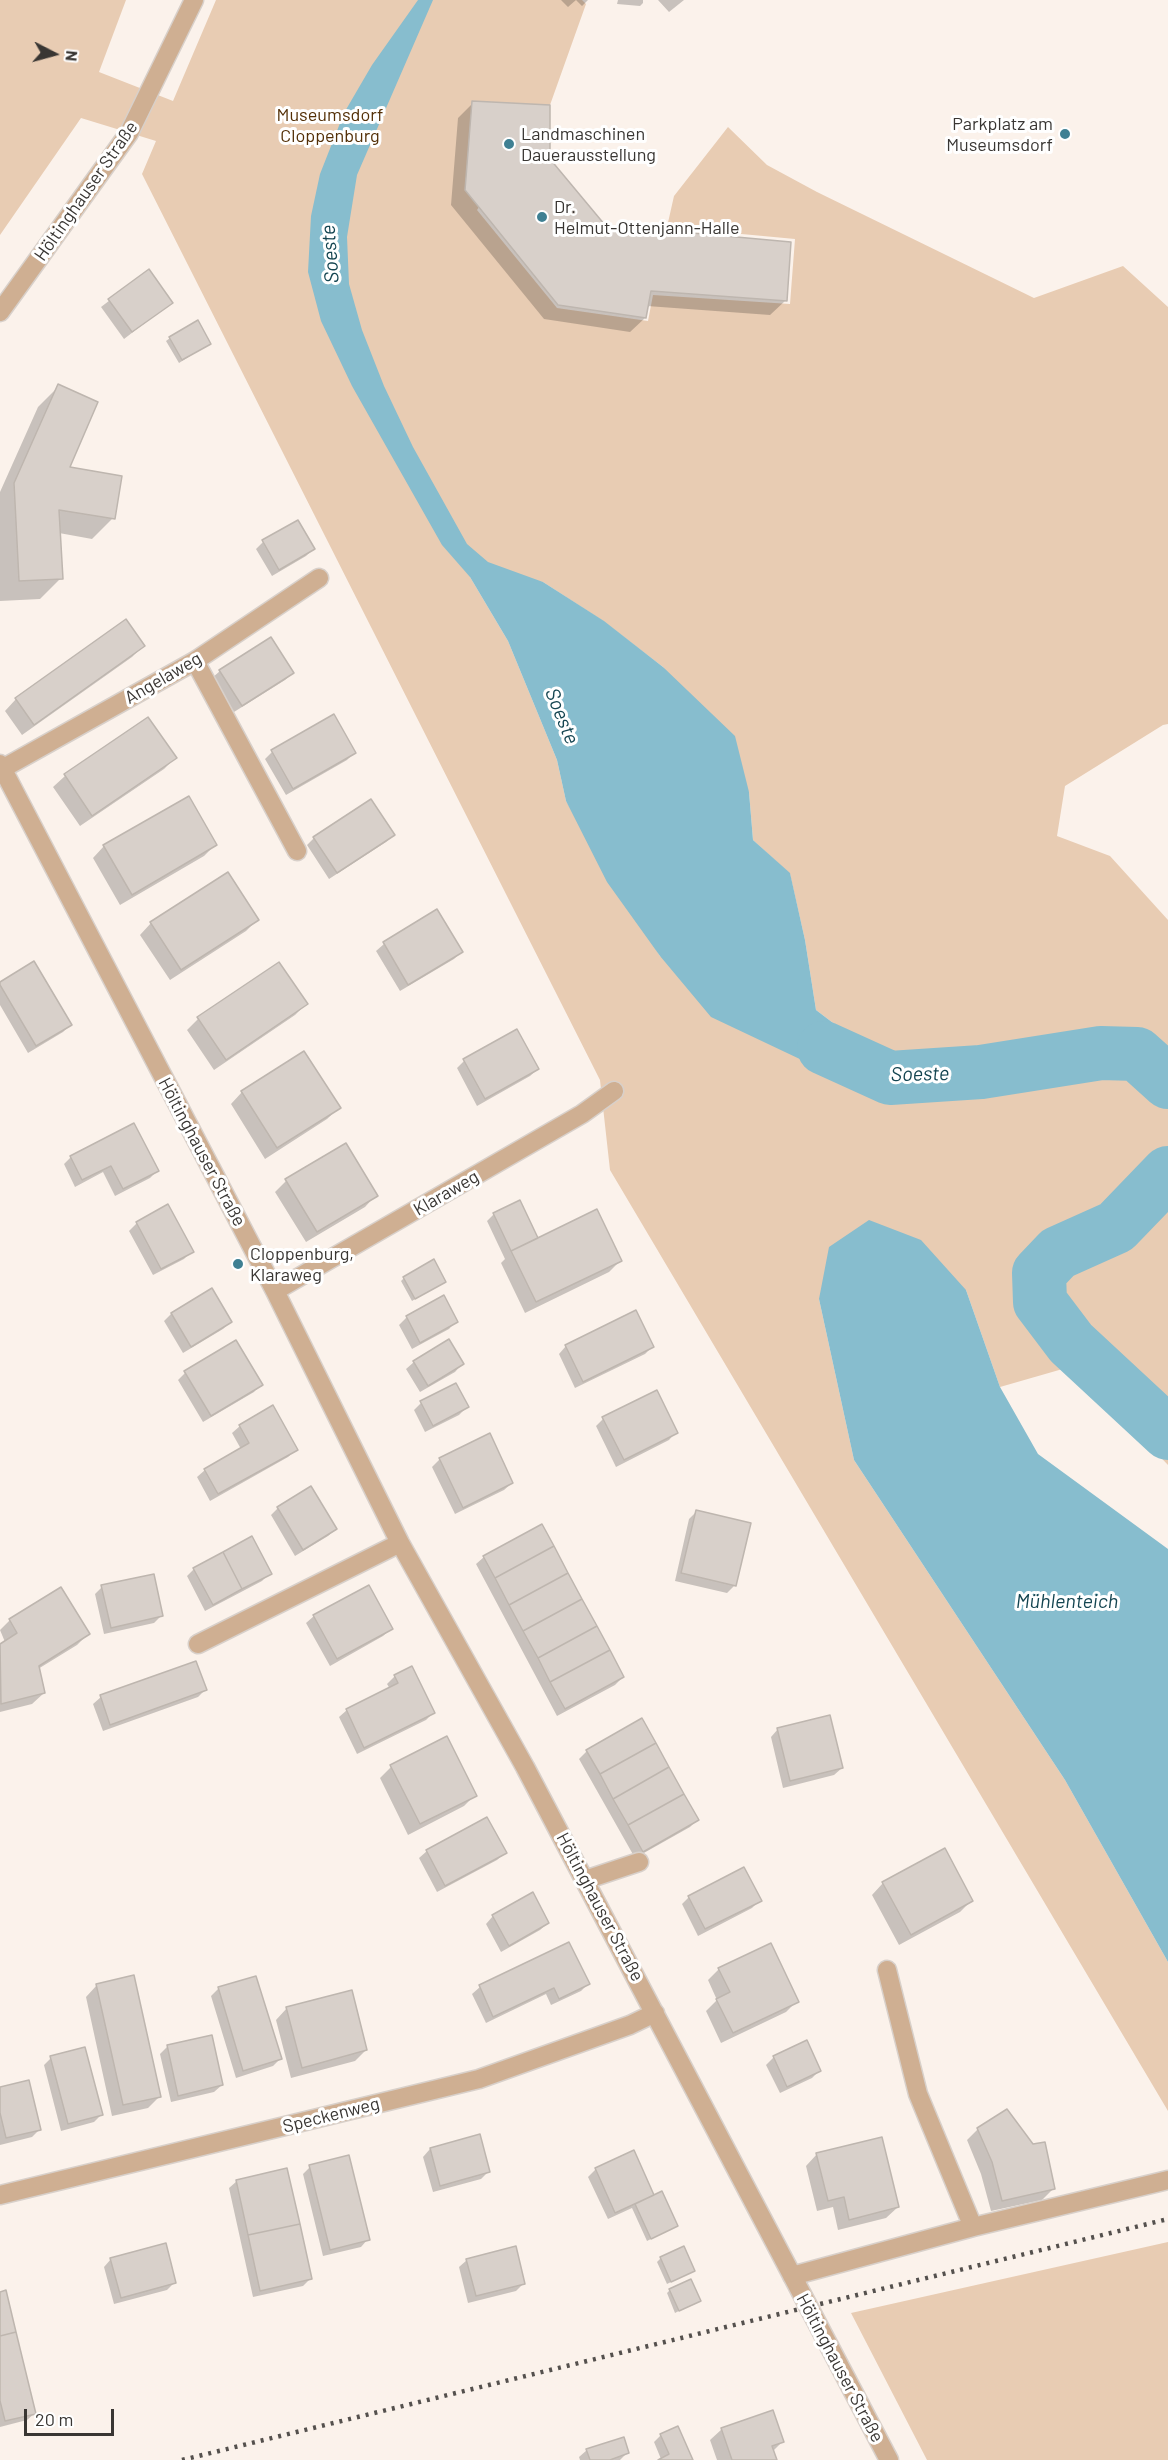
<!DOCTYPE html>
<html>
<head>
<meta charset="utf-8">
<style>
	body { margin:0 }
	#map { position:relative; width:1168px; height:2460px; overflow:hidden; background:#fbf2eb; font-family:Barlow,sans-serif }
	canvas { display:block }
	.north { position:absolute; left:24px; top:24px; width:60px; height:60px; -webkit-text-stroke:4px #fff; paint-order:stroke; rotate:96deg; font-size:16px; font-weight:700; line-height:24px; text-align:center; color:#393633 }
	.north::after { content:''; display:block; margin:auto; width:21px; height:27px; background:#393633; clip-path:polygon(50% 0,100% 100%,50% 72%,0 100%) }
	.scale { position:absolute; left:24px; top:2409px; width:90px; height:27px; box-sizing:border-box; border:3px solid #393633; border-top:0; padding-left:8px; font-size:18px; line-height:21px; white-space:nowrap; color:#393633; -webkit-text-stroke:4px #fff; paint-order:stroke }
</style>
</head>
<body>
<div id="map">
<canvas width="1168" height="2460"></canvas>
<div class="north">N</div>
<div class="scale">20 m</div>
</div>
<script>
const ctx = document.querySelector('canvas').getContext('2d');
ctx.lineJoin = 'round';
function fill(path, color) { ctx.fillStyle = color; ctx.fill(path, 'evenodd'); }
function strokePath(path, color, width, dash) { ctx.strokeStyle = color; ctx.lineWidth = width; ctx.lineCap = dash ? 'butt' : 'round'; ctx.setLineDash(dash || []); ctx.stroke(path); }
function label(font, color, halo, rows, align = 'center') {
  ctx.font = font + ' Barlow,sans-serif'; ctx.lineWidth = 6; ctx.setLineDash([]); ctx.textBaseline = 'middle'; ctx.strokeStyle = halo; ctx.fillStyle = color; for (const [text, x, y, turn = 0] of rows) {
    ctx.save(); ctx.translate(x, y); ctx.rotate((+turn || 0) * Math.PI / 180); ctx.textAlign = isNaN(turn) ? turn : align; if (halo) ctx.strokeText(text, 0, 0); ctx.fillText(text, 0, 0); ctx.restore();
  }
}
const green = new Path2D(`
	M0 0H126L99 72 173 101 216 0H582L586 4 550 105 477 210 557 308 648 321 653 295 790 304 795 239 667 227 674 196 728 127 767 165 817 192 1034 298 1123 266 1168 307V724L1163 725 1065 786 1057 836 1110 856 1168 920V1465L1073 1366 1000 1387 966 1290 819 1299 854 1460 1065 1780 1168 1962V2111L610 1170 600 1080 142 174 156 141 81 118 0 235ZM470 577 543 582 603 621 663 667 749 792 753 840 790 874 805 940 816 1010 891 1067 660 956 566 801 557 760 508 641Z
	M1168 2242V2460H927L851 2313Z`);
const water = new Path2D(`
	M418 0H433L357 175 347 237 349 284 362 330 384 386 413 447 467 544 488 562 543 582 604 621 663 667 735 736 749 792 753 840 790 873 805 940 816 1010 891 1067 890 1078 884 1087 823 1070 711 1017 660 956 607 882 566 801 557 760 508 641 470 577 442 545 352 386 321 321 308 272 311 216 320 174 344 113 372 65Z
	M869 1220 921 1240 966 1290 1000 1387 1038 1454 1168 1549V1962L1065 1780 854 1460 819 1299 829 1247Z`);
const shadow = new Path2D(`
	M561 0H588L582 6 576 0 568 7Z
	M618 0H643V3L640 6 617 4Z
	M658 0H684L669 12Z
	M473 103 548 160 604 226 785 301 770 315 647 306 645 318 630 332 544 319 451 205 458 118Z
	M148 271 171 303 124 339 101 307Z
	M170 338 209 344 179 363 166 341Z
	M59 386 68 468 113 518 92 539 59 533 61 578 40 599 0 601V492L38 407Z
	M263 542 313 549 306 556 272 576 256 549Z
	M125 621 143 646 132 657 22 735 5 711 16 699Z
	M270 639 292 673 285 680 234 712 212 678 220 671Z
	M148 719 175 758 164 769 80 826 53 787 65 776Z
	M272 752H355L347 760 286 795 265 759Z
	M393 835 386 842 329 879 307 845 314 838Z
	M215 845 204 856 120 905 93 858 104 846Z
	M437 911 461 952 454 959 400 991 376 951 384 944Z
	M257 920 246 931 170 980 140 935 151 923Z
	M279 964 306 1004 295 1015 214 1070 187 1030 198 1019Z
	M0 983 70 1025 63 1032 28 1053 0 1005Z
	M464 1061 538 1069 530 1076 477 1106 457 1068Z
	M242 1092 339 1108 327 1119 265 1159 231 1104Z
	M71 1157 157 1171 150 1178 115 1196 103 1172 75 1187 64 1164Z
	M286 1181 376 1195 365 1207 306 1242 275 1192Z
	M494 1214 537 1240 620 1261 609 1272 525 1313 501 1263 505 1259 487 1221Z
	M137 1223 192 1251 184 1259 153 1275 129 1231Z
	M404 1278 444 1281 412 1301 401 1281Z
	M211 1290 230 1322 223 1329 183 1353 164 1321 171 1314Z
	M443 1297 456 1321 449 1329 412 1349 399 1325 406 1318Z
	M236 1342 261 1384 254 1392 203 1422 178 1380 185 1373Z
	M566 1346 652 1347 645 1354 575 1388 559 1354Z
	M414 1362 462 1364 455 1372 420 1392 406 1369Z
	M421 1403 467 1407 459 1415 425 1432 414 1410Z
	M603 1419 676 1432 669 1440 616 1467 596 1426Z
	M240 1426 296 1450 288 1457 210 1501 197 1477 205 1470 241 1449 232 1433Z
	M440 1459 512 1483 504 1490 455 1514 432 1467Z
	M278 1508 336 1529 328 1536 295 1556 271 1515Z
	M696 1512 749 1524 734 1586 727 1593 675 1581 689 1519Z
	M484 1557 623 1677 615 1685 557 1716 476 1564Z
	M194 1569 270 1573 262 1581 205 1611 187 1576Z
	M102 1587 161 1616 154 1623 104 1634 95 1594Z
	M314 1616 391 1629 383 1636 330 1666 306 1623Z
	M10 1620 88 1634 77 1645 38 1669 44 1693 32 1704 0 1712V1646L5 1642 0 1630Z
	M195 1663 205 1690 198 1697 103 1731 93 1704 101 1697Z
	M395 1676 433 1713 426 1720 357 1754 339 1717 347 1710 390 1689 387 1684Z
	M641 1720 697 1820 690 1827 635 1858 579 1759 587 1751Z
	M778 1729 842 1768 834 1775 783 1788 771 1737Z
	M446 1738 475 1795 464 1806 408 1835 380 1778 391 1767Z
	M427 1851 505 1853 497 1860 437 1892 419 1858Z
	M883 1883 971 1901 960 1912 899 1945 872 1895Z
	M689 1897 760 1900 752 1908 698 1936 682 1904Z
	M493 1916 548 1923 540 1930 501 1952 486 1924Z
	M568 1944 588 1984 581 1991 551 2005 546 1994 486 2023 472 1994 480 1987Z
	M719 1969 797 2001 786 2012 721 2043 706 2011 717 2000 708 1980Z
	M255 1977 280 2059 273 2066 236 2078 211 1996 218 1989Z
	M97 1985 160 2096 148 2108 112 2116 86 1997Z
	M287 2008 366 2050 355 2061 291 2078 276 2020Z
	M168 2046 222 2085 214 2092 171 2102 160 2054Z
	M774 2057 819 2071 812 2078 780 2093 766 2065Z
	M51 2058 101 2115 94 2122 61 2131 44 2065Z
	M0 2089 39 2130 32 2137 0 2145Z
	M978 2129 1054 2188 1042 2200 991 2211 981 2174 967 2140Z
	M479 2136 488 2172 481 2179 433 2192 423 2157 430 2149Z
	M817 2154 898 2207 886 2218 838 2230 833 2207 817 2211 806 2166Z
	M310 2167 368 2239 361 2247 323 2256 303 2174Z
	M596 2169 654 2197 676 2226 647 2241 632 2208 608 2219 588 2177Z
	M237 2181 310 2279 303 2286 253 2297 229 2188Z
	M661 2258 693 2271 667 2284 657 2262Z
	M111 2259 175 2282 167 2290 114 2304 104 2267Z
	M467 2260 523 2284 516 2291 468 2303 459 2267Z
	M670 2290 699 2300 675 2313 667 2293Z
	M0 2293 35 2413 27 2420 0 2427Z
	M722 2429 782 2442 773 2451 775 2460H717L710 2440Z
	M661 2435 691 2460H658L661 2459 654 2442Z
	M587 2450 628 2452 620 2460H580L579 2457Z`);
const river = new Path2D(`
	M824 1048 890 1078 981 1072 1101 1053 1137 1054 1168 1082
	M1168 1173 1116 1227 1058 1253 1039 1273 1040 1302 1071 1343 1168 1433`);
const building = new Path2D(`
	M472 101 550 105V159L605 225 791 242 787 301 651 291 646 318 558 305 465 190Z
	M149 269 173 303 132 332 108 299Z
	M198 320 211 344 182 360 169 337Z
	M58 384 98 402 70 467 122 476 115 519 59 510 63 579 19 581 14 483Z
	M298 520 315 549 279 570 262 540Z
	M126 619 145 646 34 725 15 698Z
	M271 637 294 673 242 706 219 670Z
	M334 714 356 753 293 789 271 750Z
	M148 717 177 758 92 816 64 774Z
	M189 796 217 845 132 895 103 845Z
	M371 799 395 835 337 873 313 837Z
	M228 872 259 920 181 970 150 922Z
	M437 909 463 952 408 985 383 942Z
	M34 961 72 1025 36 1046 0 985V982Z
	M279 962 308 1004 226 1060 197 1017Z
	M517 1029 539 1069 485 1099 463 1059Z
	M304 1051 341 1108 277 1148 241 1091Z
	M134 1123 159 1171 123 1189 111 1166 82 1180 70 1156Z
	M346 1143 378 1196 317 1232 285 1179Z
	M520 1200 538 1238 511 1251 493 1213Z
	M168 1204 194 1252 161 1269 136 1222Z
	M597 1209 622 1261 536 1302 511 1251Z
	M434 1259 446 1282 415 1299 403 1277Z
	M212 1288 232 1322 191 1347 171 1313Z
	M444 1295 458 1322 420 1343 406 1316Z
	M636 1310 654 1347 583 1382 565 1345Z
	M449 1339 464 1364 428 1386 413 1361Z
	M236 1340 263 1385 211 1416 184 1371Z
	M456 1383 469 1407 433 1426 420 1401Z
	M657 1390 678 1433 624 1460 602 1417Z
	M273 1405 298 1450 218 1494 204 1469 249 1443 239 1425Z
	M490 1433 513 1483 463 1508 439 1458Z
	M311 1486 337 1529 303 1550 277 1507Z
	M696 1510 751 1523 736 1586 681 1573Z
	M542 1524 554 1546 495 1578 483 1556Z
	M252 1536 272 1574 242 1589 223 1552Z
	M554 1546 568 1573 509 1605 495 1578Z
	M223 1552 242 1589 213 1605 193 1568Z
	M568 1573 582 1599 523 1631 509 1605Z
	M154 1574 163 1616 111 1628 101 1585Z
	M369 1585 393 1629 337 1659 313 1615Z
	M61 1587 90 1634 39 1666 45 1693 1 1704 0 1644 17 1633 9 1619Z
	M582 1599 597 1626 538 1658 523 1631Z
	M597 1626 610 1650 550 1682 538 1658Z
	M610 1650 624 1677 565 1709 550 1682Z
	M196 1661 207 1690 110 1725 100 1695Z
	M412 1666 435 1713 364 1748 346 1709 398 1683 394 1675Z
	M830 1715 843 1768 790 1781 777 1728Z
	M642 1718 656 1743 600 1774 586 1750Z
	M447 1736 477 1796 420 1824 390 1765Z
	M656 1743 669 1767 613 1799 600 1774Z
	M669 1767 684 1794 628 1825 613 1799Z
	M684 1794 699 1820 643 1852 628 1825Z
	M487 1817 507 1853 445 1886 426 1850Z
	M945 1848 973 1901 911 1935 882 1882Z
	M744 1867 762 1901 705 1929 688 1896Z
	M533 1892 549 1923 509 1946 492 1915Z
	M569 1942 590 1984 559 1999 554 1988 493 2017 479 1985Z
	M771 1943 799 2002 733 2033 716 1999 730 1992 718 1968Z
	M134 1975 161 2097 123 2105 96 1984Z
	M256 1976 282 2059 243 2071 218 1987Z
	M352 1990 367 2050 302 2068 286 2007Z
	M212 2035 223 2085 178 2096 167 2045Z
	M807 2040 821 2071 787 2087 773 2056Z
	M85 2047 103 2115 68 2124 50 2056Z
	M29 2080 41 2130 6 2138 0 2113V2087Z
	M1007 2109 1033 2144 1045 2142 1055 2189 1002 2201 992 2162 977 2128Z
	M480 2134 490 2172 440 2186 430 2148Z
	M882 2137 899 2207 849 2220 844 2197 828 2201 816 2153Z
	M634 2150 654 2195 615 2213 595 2168Z
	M349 2155 370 2240 330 2250 309 2165Z
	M287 2168 300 2224 248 2235 236 2180Z
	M662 2191 678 2226 651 2239 635 2204Z
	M300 2224 312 2279 260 2291 248 2235Z
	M166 2243 176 2283 121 2298 110 2258Z
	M516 2246 525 2284 476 2296 466 2259Z
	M684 2246 695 2271 671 2282 660 2257Z
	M691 2279 701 2301 679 2311 669 2289Z
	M6 2290 16 2332 0 2336V2292Z
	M16 2332 36 2414 5 2421 0 2401V2336Z
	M773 2410 784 2442 772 2446 777 2460H732L721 2428Z
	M678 2426 693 2460H658L669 2454 660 2434Z
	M624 2437 629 2453 610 2460H590L586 2449Z`);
const minor = new Path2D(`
	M0 312 129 133 194 0
	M195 661 297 851
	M0 764 275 1291 400 1543 525 1767 889 2460
	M2 769 195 661 319 578
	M275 1291 582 1114 614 1091
	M198 1644 400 1543
	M585 1880 639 1862
	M887 1970 918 2094 973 2227
	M0 2195 479 2079 630 2025 655 2013
	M792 2276 973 2227 1168 2180`);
const rail = new Path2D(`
	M182 2460 1168 2219`);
const markers = [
	[1065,134,6,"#3f8093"],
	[509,144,6,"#3f8093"],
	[542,217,6,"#3f8093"],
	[238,1264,6,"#3f8093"]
];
const parkNames = [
	["Museumsdorf",330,115],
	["Cloppenburg",330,136]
];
const poiNames = [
	["Parkplatz am",1053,124,"right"],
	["Museumsdorf",1053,145,"right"],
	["Landmaschinen",521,134],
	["Dauerausstellung",521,155],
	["Dr.",554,207],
	["Helmut-Ottenjann-Halle",554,228],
	["Cloppenburg,",250,1254],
	["Klaraweg",250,1275]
];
const streetNames = [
	["Höltinghauser Straße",86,191,-55],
	["Angelaweg",163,678,-30],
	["Höltinghauser Straße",202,1152,62],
	["Klaraweg",446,1193,-30],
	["Höltinghauser Straße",600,1907,62],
	["Speckenweg",331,2115,-14],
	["Höltinghauser Straße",840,2368,62]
];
const waterNames = [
	["Soeste",330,254,-94],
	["Soeste",562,716,68],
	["Soeste",920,1074,-1],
	["Mühlenteich",1067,1601]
];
fill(green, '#e8ccb3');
fill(water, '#87bdce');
fill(shadow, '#0003');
strokePath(river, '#87bdce', 54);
fill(building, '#d8d0ca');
strokePath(building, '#beb6af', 1.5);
strokePath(minor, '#d8d0ca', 21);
strokePath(minor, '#cfaf92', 18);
strokePath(rail, '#54504d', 4.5, [3, 6]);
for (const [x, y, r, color] of markers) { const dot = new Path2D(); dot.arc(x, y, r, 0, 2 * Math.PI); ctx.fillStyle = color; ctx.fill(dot); strokePath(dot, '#fff', 2); }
label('18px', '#532f06', '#fff', parkNames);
label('18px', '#393633', '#fff', poiNames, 'left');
label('18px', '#393633', '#fff', streetNames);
label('italic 20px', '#144551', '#fff', waterNames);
</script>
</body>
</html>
